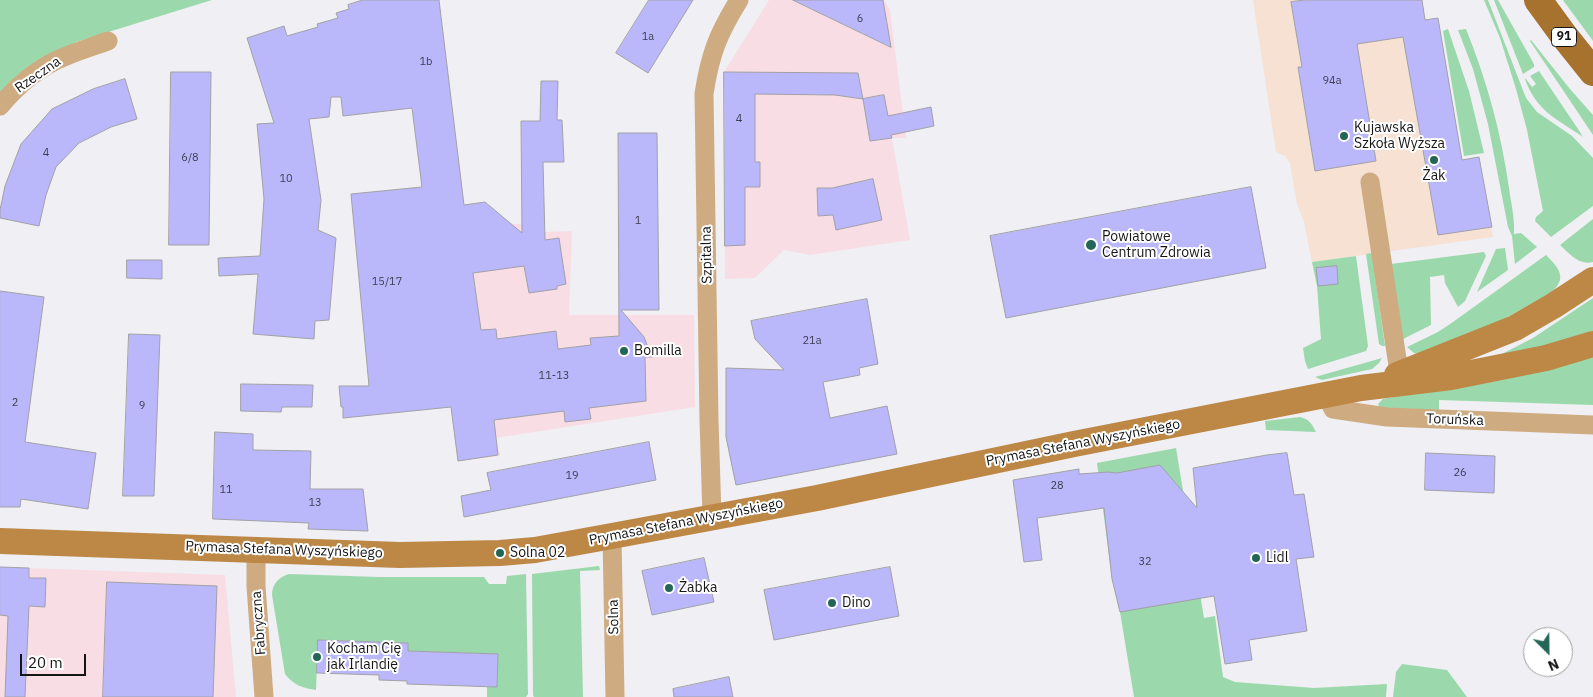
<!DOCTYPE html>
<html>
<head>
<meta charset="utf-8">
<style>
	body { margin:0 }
	#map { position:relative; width:1593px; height:697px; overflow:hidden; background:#efeff4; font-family:"IBM Plex Sans",sans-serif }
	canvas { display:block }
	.north { position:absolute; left:1523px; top:627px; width:50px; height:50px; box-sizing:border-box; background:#fff; border:1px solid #a1a1a2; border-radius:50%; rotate:157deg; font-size:14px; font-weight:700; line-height:20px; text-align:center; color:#151516 }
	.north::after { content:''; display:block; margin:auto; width:18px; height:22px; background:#236655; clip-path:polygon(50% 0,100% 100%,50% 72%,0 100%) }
	.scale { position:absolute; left:20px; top:654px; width:66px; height:22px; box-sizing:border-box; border:2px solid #151516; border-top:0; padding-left:6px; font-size:15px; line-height:18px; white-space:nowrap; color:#151516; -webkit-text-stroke:4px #fff; paint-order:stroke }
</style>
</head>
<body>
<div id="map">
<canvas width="1593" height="697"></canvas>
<div class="north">N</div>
<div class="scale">20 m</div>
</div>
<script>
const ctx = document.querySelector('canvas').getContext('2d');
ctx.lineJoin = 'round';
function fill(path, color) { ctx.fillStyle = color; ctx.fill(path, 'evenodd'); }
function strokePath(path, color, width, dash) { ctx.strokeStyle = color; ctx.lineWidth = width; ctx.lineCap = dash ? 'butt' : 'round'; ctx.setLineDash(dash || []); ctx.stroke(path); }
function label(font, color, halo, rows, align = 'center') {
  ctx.font = font + ' "IBM Plex Sans",sans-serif'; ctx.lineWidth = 4; ctx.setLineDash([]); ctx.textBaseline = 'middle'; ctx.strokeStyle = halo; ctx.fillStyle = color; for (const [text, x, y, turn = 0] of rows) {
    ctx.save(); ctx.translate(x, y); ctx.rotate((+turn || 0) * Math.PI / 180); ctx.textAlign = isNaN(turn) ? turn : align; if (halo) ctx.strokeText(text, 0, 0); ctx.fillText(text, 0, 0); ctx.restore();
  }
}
const industrial = new Path2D(`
	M769 0H884L890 10 906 138H892L910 240 810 255 784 250 755 278 725 279 724 72Z
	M425 210 496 224H544V232L572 231 569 315H694L695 407 496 438 500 456 458 461Z
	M0 567 225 575 236 697H0Z`);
const education = new Path2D(`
	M1253 0H1422L1425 20 1438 18 1462 159 1479 157 1493 237 1312 262 1304 222 1297 204 1290 163 1285 156 1276 152Z`);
const green = new Path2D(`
	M0 0H212L76 42 0 95Z
	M1484 0H1488L1526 98 1537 112 1572 136 1593 158V206L1551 237 1535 221 1536 217 1543 211 1527 130 1516 89 1500 38Z
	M1494 0H1498L1534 64V67L1523 74Z
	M1563 0H1593V41Z
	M1448 29 1469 91 1484 153 1464 156 1443 31Z
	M1466 29C1487 81 1501 132 1509 188 1511 203 1515 219 1514 234L1521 233 1537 247 1515 264 1512 236 1508 227 1488 124 1473 69 1458 30Z
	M1531 40 1570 89 1593 115V135L1530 41Z
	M1539 71 1578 129 1583 137C1556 118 1537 112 1525 79H1526L1532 87 1536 84 1530 76Z
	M1593 219V262C1579 266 1569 253 1560 245Z
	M1505 248 1508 270 1477 292 1496 249Z
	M1484 252 1486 256 1465 301 1458 307 1445 283 1444 275 1430 277 1431 325 1401 340 1391 264Z
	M1372 253 1385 346H1382L1379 344 1366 254Z
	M1546 255C1559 268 1568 278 1551 293L1495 324 1420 354 1414 353 1407 347 1438 332 1453 322Z
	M1356 256 1368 346 1366 351 1308 369 1305 361 1303 348 1321 339 1317 286 1312 262Z
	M1593 298V331L1568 341 1500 355 1533 338Z
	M1593 357V405L1439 400V412L1380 408 1378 404 1383 399Z
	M1382 358 1379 363 1372 369 1322 380 1315 377Z
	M1300 417C1309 419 1312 424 1316 432L1266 430 1265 421Z
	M1176 448 1204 618 1215 616 1223 677 1235 682 1314 688 1387 684 1386 697H1134L1120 612 1112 579 1097 463Z
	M599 566 600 570 580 571 583 697H534L533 695 532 574Z
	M289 574 379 577H484L489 584H506L507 576 526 574 528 694 526 697H487V687L497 686 498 654 408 651V643L318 640 316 690C303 688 293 685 285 674L272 595C272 584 279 577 289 574Z
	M1402 664 1447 670 1467 697H1393L1396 672Z`);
const building = new Path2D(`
	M363 0H439L464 205 485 202 522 233 521 121H540L541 81H558L557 120H562L564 162H543L545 240 559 238 566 284 557 286V289L529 293 524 266 473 273 481 330 496 329 497 339 556 331 558 349 591 345 590 338 619 336 618 133H657L659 310H621L644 337 652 357H645L646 401 589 408 591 419 565 422 564 411 494 420 498 455 458 461 451 407 343 418V407H341L339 386H369L351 194 422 187 412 108 343 116 341 97H331L329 117 309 119 321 200 318 230 336 238 329 320 315 321 314 339 253 334 258 274 219 276 218 258 260 256 264 199 257 124 274 123 247 38 284 26 287 36 318 27 317 24 338 18 336 13 349 9 348 5Z
	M649 0H693L648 73 616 53Z
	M793 0H883L891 47Z
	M1305 0H1422L1425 20 1438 18 1462 160 1479 157 1492 227 1438 235 1403 37 1357 44 1376 161 1315 171 1298 67H1302L1291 2Z
	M171 72H211L209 245H169Z
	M724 72 858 73 863 99 835 95 755 94V162H760V187H745V245L725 246Z
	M125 79 137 119 111 127 79 143 56 167 46 195 39 226 0 218V210L5 186 21 144 52 109 93 89Z
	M884 95 888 116 931 107 934 126 891 135 892 138 870 141 863 99Z
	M873 179 882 220 836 230 833 215 818 216 817 188H832Z
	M1251 187 1266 268 1006 318 990 236Z
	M127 260H162V279L127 278Z
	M1337 266 1338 284 1318 286 1316 268Z
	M0 291 44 297 25 442 96 453 88 509 21 499 20 507H0Z
	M867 299 878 364 859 368 860 375 823 382 830 418 887 406 897 454 736 485 726 437V368L784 370 755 339 751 321Z
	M129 334 160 335 154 496H123Z
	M241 384 313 385 312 407H282L281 412 241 411Z
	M215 432 253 434V450L311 451 310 489H363L368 531 308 529 309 523 213 519Z
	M649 442 656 480 464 517 461 496 491 490 487 473Z
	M1287 453 1294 495 1304 494 1314 557 1296 559 1307 631 1249 640 1252 660 1225 664 1214 596 1120 612 1112 579 1104 508 1037 518 1042 560 1024 562 1013 480 1079 469V474L1108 472 1117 473 1160 465 1197 508 1193 468 1267 455Z
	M1426 453 1495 456 1494 493 1425 490Z
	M704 558 714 602 652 615 642 571Z
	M0 567 29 568V578H46L45 607 29 606 25 697H5L8 616 0 615Z
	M890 567 899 616 774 640 764 590Z
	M107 582 217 586 213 697H103Z
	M318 640 408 643V651L498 654 497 687 407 684V681L379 680V675L317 673Z
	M729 677 733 697H674L673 689Z`);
const street = new Path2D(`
	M0 106C17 86 39 67 64 57 78 51 94 46 108 41
	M1370 182 1401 385
	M1327 396 1333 409 1387 417 1593 425
	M712 517 709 420 704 94C710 54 718 34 739 0
	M612 536 615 697
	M256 549V586L264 697`);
const secondary = new Path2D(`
	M1397 375 1515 328 1553 306 1593 280
	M0 541 400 555 500 553 535 550 612 536 817 498 1074 444 1361 388 1451 377 1546 358 1593 344`);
const primary = new Path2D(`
	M1538 0 1565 37 1593 72`);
const markers = [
	[1344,136,5,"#236655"],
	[1434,160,5,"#236655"],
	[1091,245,6,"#236655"],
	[624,351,5,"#236655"],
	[500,553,5,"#236655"],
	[1256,558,5,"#236655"],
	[669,588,5,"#236655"],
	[832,603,5,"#236655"],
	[317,657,5,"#236655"]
];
const numberNames = [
	["6",860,19],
	["1a",648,37],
	["1b",426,62],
	["94a",1332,81],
	["4",739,119],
	["4",46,153],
	["6/8",190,158],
	["10",286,179],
	["1",638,221],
	["15/17",387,282],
	["21a",812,341],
	["11-13",554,376],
	["2",15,403],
	["9",142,406],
	["26",1460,473],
	["19",572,476],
	["28",1057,486],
	["11",226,490],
	["13",315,503],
	["32",1145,562]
];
const shields = [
	[1564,37,25]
];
const shieldNames = [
	["91",1564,37]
];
const streetNames = [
	["Rzeczna",38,75,-35],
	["Szpitalna",707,255,-91],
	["Toruńska",1455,420,2],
	["Prymasa Stefana Wyszyńskiego",1083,443,-11],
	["Prymasa Stefana Wyszyńskiego",686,522,-11],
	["Prymasa Stefana Wyszyńskiego",284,550,2],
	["Solna",614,617,-91],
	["Fabryczna",259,623,-94]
];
const poiNames = [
	["Kujawska",1354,128],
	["Szkoła Wyższa",1354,144],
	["Żak",1434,176,"center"],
	["Powiatowe",1102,237],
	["Centrum Zdrowia",1102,253],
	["Bomilla",634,351],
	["Solna 02",510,553],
	["Lidl",1266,558],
	["Żabka",679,588],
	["Dino",842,603],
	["Kocham Cię",327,649],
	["jak Irlandię",327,665]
];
fill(industrial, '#f8dee4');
fill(education, '#f6e1d3');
fill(green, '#9bd9ac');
fill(building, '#bab7fb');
strokePath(building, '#a1a1a6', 1);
strokePath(street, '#cfab81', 19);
strokePath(secondary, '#bd8845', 26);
strokePath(primary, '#a6722d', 28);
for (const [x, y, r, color] of markers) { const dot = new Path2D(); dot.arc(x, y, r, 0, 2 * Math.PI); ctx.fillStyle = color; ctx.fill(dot); strokePath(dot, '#fff', 2); }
label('11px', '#3e3e4f', null, numberNames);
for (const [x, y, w] of shields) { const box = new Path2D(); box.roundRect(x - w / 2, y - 9.5, w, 19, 4); ctx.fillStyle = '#fff'; ctx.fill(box); strokePath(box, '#151516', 1); }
label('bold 12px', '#151516', null, shieldNames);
label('14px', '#151516', '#fff', streetNames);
label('14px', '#151516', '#fff', poiNames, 'left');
</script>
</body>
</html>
